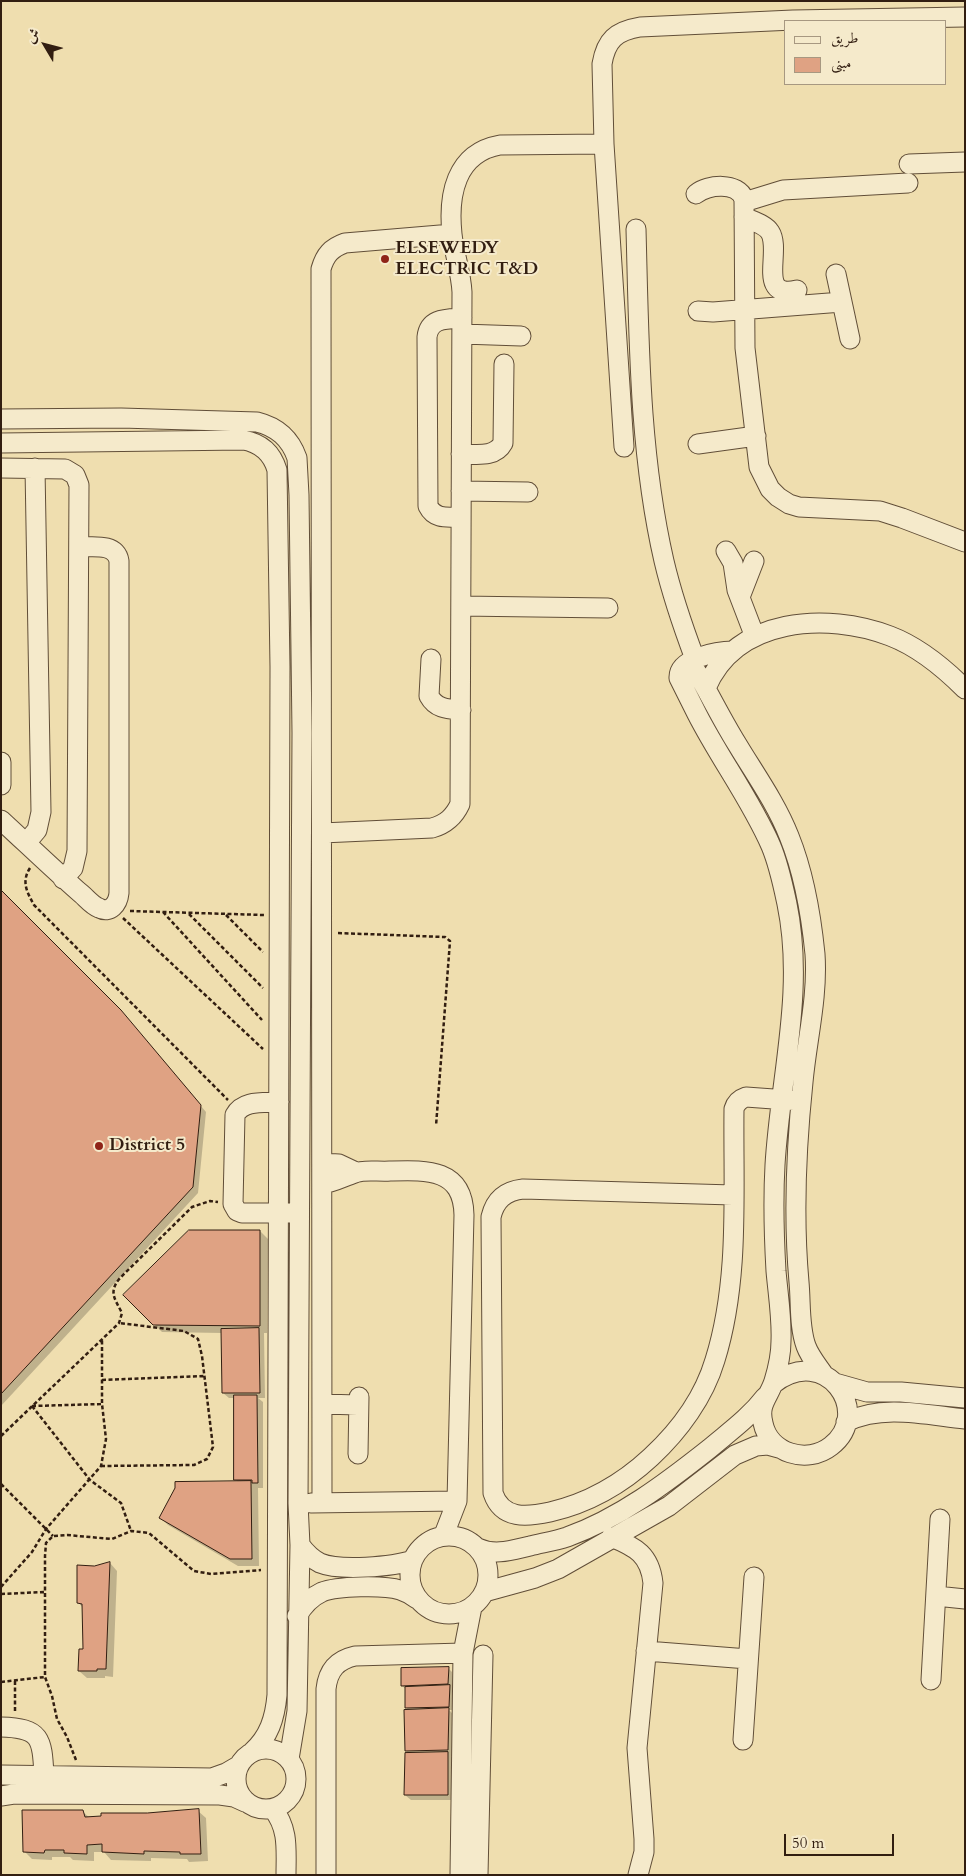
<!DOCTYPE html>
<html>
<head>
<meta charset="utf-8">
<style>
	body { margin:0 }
	#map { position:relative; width:966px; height:1876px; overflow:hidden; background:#efdeaf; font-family:Cardo,Amiri,serif }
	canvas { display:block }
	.frame { position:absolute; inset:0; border:2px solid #321e11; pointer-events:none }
	.legend { position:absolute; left:784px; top:20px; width:162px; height:65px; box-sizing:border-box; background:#f5eacb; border:1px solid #a79881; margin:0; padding:6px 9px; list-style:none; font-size:15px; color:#321e11 }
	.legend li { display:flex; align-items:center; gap:10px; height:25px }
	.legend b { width:25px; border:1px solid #a79881 }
	.north { position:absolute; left:20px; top:20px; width:50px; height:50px; -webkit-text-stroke:4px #f5eacb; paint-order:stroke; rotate:307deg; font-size:14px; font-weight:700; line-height:20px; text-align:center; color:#321e11 }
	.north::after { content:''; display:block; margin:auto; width:18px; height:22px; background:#321e11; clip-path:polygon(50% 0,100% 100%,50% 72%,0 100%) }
	.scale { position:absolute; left:784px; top:1834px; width:110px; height:22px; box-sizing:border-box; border:2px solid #321e11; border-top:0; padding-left:6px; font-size:15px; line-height:18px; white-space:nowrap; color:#321e11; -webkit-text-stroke:4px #f5eacb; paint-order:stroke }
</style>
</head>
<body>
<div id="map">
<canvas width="966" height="1876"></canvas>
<div class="frame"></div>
<ul class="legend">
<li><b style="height:6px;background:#f5eacb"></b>طريق</li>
<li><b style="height:14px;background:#dfa283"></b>مبنى</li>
</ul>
<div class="north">ش</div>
<div class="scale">50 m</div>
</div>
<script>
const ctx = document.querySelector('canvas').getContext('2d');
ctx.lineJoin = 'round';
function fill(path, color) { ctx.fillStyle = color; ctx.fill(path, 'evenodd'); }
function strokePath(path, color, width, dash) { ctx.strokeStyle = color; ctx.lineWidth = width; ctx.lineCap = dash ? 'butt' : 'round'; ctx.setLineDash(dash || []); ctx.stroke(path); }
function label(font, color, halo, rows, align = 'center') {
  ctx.font = font + ' Cardo,serif'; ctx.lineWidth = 4; ctx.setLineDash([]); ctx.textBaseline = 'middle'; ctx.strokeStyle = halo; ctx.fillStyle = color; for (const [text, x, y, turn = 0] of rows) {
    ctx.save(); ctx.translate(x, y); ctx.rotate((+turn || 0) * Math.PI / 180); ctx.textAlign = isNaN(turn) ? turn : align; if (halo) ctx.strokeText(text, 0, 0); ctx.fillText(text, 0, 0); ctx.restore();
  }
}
const shadow = new Path2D(`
	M1 892 126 1018 206 1112 198 1193 1 1406Z
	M260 1231 268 1239 267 1333H264L265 1398H258L263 1402V1488H258L259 1566H238L168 1525 161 1518 238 1482 235 1479V1398H229L223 1393 222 1333 162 1332 125 1295Z
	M110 1563 117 1571 113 1677 105 1676V1678H87L79 1671 84 1650 83 1608 78 1602 94 1567Z
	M448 1668 452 1672 453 1690 452 1710H449L454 1715 453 1756H451L453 1759V1800H411L405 1795 409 1754 406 1751 409 1711 406 1707V1689L402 1686Z
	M198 1811 206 1818 208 1861 189 1862 187 1859 151 1858V1861L111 1860 104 1852H94V1861L73 1860 70 1857H52V1860L32 1859 25 1852 83 1812 90 1818Z`);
const building = new Path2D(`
	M1 890 121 1010 201 1105 193 1187 1 1394Z
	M189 1230H260V1326L153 1325 123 1295Z
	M259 1328 260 1393H222L221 1329Z
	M234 1395H257L258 1483H252V1480H234Z
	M251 1481 252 1559H230L159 1518 175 1488V1482Z
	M110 1562 106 1669H97V1671H78L79 1649H83L82 1604 77 1603V1565L94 1566Z
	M449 1667 448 1684 401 1686V1668Z
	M450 1685 449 1707 405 1708V1687Z
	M449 1708 448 1750 405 1751 404 1710Z
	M448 1752V1795H404L405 1753Z
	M199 1809 201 1854H180V1852L144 1851V1854L102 1852V1844L87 1845V1854L64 1853V1850H45L44 1853 23 1852 22 1810H83L85 1817 101 1816V1813H147Z`);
const path = new Path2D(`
	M30 868C21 882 27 892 34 905L228 1100
	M130 911 264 915
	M163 912 262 1020
	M189 914 263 988
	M226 915 263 952
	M123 918 263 1049
	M338 933 445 937 450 941 436 1126
	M102 1380 204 1376
	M32 1406 90 1480 121 1503 131 1531
	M32 1406 102 1404
	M1 1436 119 1323 122 1313C115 1299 108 1292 120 1278L192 1207 210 1201 218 1202
	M101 1466 194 1465 207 1459 213 1447 202 1356 198 1339 184 1331 119 1323
	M1 1484 53 1536
	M1 1587 32 1552 46 1529 101 1466 106 1439 102 1404V1340
	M1 1594 44 1592
	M1 1682 45 1677
	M15 1711V1680
	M76 1760 67 1737 57 1719 52 1696 45 1677V1556L46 1543 53 1536 67 1535 112 1539 131 1531 149 1533 194 1571 211 1574 261 1570`);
const minor = new Path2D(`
	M909 164 965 162
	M696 194C708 184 738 182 744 199L745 348 759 467 770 489 778 497 789 504 799 507 880 511 902 518 965 542
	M744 202 783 190 908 183
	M744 217C752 221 765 224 770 232 782 251 756 299 797 290
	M636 229C639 340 639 452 664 561 672 595 683 627 695 659
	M836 274 850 339
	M698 311 713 312 842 302
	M462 334 521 336
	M1 419 121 418 257 422C277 427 290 438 297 458L299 495 302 733 298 1503 300 1545 297 1711 289 1759
	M1 443 243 440C261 443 272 453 277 470L280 667 277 1695C275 1718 269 1737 252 1752
	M698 444 756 436
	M624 447 604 144 602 64C606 40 616 31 640 27L793 20 965 17
	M461 454C476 454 495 458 503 443L504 364
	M1 468 65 469 75 475 79 485 77 851 73 868 63 879
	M461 491 528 492
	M461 517C448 517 435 520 428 506L427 337C429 318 446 319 462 318
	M726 551 733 563 737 590 755 637
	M740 597 754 561
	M461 606 608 608
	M733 651C718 651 678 658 679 678 685 690 691 702 697 714 720 759 751 800 771 846 779 865 783 885 787 904 805 991 780 1078 775 1165 773 1200 774 1236 776 1271 778 1294 782 1318 781 1341 781 1355 778 1368 774 1381 769 1397 758 1404 763 1423 769 1453 807 1465 831 1446 874 1413 826 1342 773 1384
	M431 659 429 696C436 709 448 709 461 710
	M684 667 693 668 696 671C710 695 722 720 737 744 755 774 776 803 789 836 804 873 811 914 815 954 818 997 807 1039 803 1082 796 1149 793 1215 799 1282 801 1303 799 1327 806 1346 810 1357 818 1366 824 1375
	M706 688C736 617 827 612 890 636 919 647 943 667 965 689
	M1 762V785
	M1 820C27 844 52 868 78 891 85 896 91 905 99 908 110 914 118 904 119 893V561C116 543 93 547 79 547
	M322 833 432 828C446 824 454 817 460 804L462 292C461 272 454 253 452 234 448 196 455 153 500 145L604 144
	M26 843 37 830 41 812 35 468
	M279 1102C263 1103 243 1100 235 1115L233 1204 237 1211 242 1213H290
	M322 1163 339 1164 356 1172
	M322 1184C335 1182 343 1177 355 1173 364 1169 379 1172 390 1171 426 1170 463 1168 464 1215L457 1501 445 1532 442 1536
	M733 1195 523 1189C505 1191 495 1200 491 1217L493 1493C502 1520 527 1517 550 1512 589 1503 622 1484 651 1457 679 1431 704 1397 715 1360 740 1280 733 1192 734 1109 736 1102 740 1099 746 1097L801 1101
	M835 1383 867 1392H901L965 1398
	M322 1404 358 1405
	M846 1422C883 1404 926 1415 965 1419
	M358 1454 359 1397
	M322 1502 321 269C325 255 331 248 345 243L452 234
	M311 1503 457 1501
	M410 1575a39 39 0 1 1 78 0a39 39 0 1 1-78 0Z
	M611 1537C636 1547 650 1555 653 1583L637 1748 644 1839V1852L638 1875
	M300 1545C306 1553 312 1559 320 1563 339 1571 393 1567 413 1560
	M478 1548C495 1556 512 1550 530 1546 542 1543 555 1541 567 1537 620 1518 666 1483 709 1449 729 1432 749 1418 765 1397
	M484 1592 535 1578 558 1569 669 1506 735 1455 756 1446 768 1445 779 1448
	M936 1596 965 1599
	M297 1616C303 1606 311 1597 322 1592 337 1586 384 1585 400 1590 406 1592 412 1595 417 1599
	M646 1651 748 1659
	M463 1653 472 1607
	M931 1680 940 1519
	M1 1727C41 1728 42 1738 44 1775
	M743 1740 754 1577
	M236 1779a30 30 0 1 1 60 0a30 30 0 1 1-60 0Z
	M1 1775 212 1778 226 1773 238 1766
	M1 1796 14 1794 220 1795 234 1797 245 1802
	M273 1809C289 1829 286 1850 286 1875
	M326 1875V1689C328 1670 337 1660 355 1656L463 1653 460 1875
	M478 1875 483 1655`);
const markers = [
	[385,259,5,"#8f2418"],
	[99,1146,5,"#8f2418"]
];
const poiNames = [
	["ELSEWEDY",395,249],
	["ELECTRIC T&D",395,270],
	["District 5",109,1146]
];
fill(shadow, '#0003');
fill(building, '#dfa283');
strokePath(building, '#321e11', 1);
strokePath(minor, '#614e38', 21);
strokePath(path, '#321e11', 2.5, [4, 2.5]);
strokePath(minor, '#f5eacb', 19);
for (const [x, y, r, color] of markers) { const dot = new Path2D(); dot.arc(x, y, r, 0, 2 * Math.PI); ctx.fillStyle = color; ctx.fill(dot); strokePath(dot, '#f5eacb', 2); }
label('bold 18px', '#321e11', '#f5eacb', poiNames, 'left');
</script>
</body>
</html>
